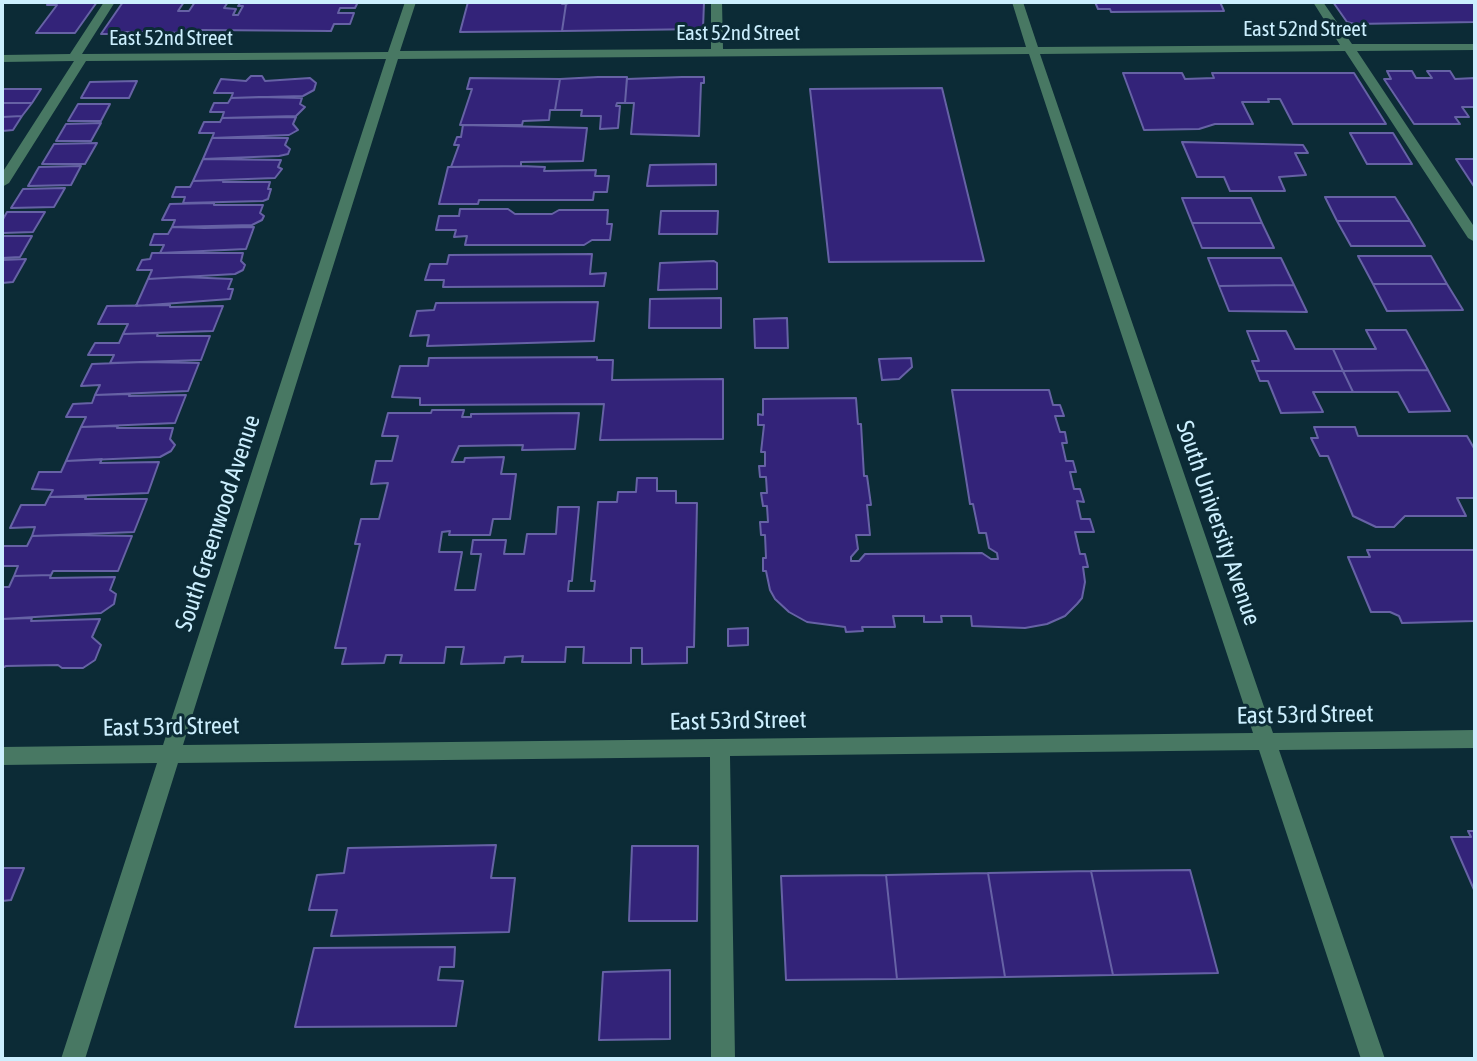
<!DOCTYPE html>
<html>
<head>
<meta charset="utf-8">
<style>
	body { margin:0 }
	#map { position:relative; width:1477px; height:1061px; overflow:hidden; background:#0c2b36; font-family:"Asap Condensed",sans-serif }
	canvas { display:block }
	.frame { position:absolute; inset:0; border:4px solid #cceffe; pointer-events:none }
</style>
</head>
<body>
<div id="map">
<canvas width="1477" height="1061"></canvas>
<div class="frame"></div>
</div>
<script>
const ctx = document.querySelector('canvas').getContext('2d');
ctx.lineJoin = 'round';
function fill(path, color) { ctx.fillStyle = color; ctx.fill(path, 'evenodd'); }
function strokePath(path, color, width, dash) { ctx.strokeStyle = color; ctx.lineWidth = width; ctx.lineCap = dash ? 'butt' : 'round'; ctx.setLineDash(dash || []); ctx.stroke(path); }
function label(font, color, halo, rows, align = 'center') {
  ctx.font = font + ' "Asap Condensed",sans-serif'; ctx.lineWidth = 6; ctx.setLineDash([]); ctx.textBaseline = 'middle'; ctx.strokeStyle = halo; ctx.fillStyle = color; for (const [text, x, y, turn = 0] of rows) {
    ctx.save(); ctx.translate(x, y); ctx.rotate((+turn || 0) * Math.PI / 180); ctx.textAlign = isNaN(turn) ? turn : align; if (halo) ctx.strokeText(text, 0, 0); ctx.fillText(text, 0, 0); ctx.restore();
  }
}
const building = new Path2D(`
	M50 2H97L75 33H36L57 5H47Z
	M123 2H184L178 11H189L195 2H228L224 8 236 9 233 15H238L243 6H238L241 2H358L355 8H340L338 13H354L350 24H334L331 31 202 30 200 33 125 32 123 34H101Z
	M468 2H562V4H566L562 31 460 32Z
	M571 2H704L703 29 562 31 566 4Z
	M1095 2H1220L1224 11 1111 12 1110 9H1098Z
	M1333 2H1475V22L1355 24 1347 22Z
	M1387 71H1412L1416 78H1432L1427 71H1450L1455 79 1475 78V107H1462L1469 117H1455L1460 124H1414L1384 79H1391Z
	M1123 73H1182L1185 79 1214 78 1212 73H1354L1386 124H1293L1280 99H1268L1269 102H1242L1253 124H1215L1199 129 1144 130Z
	M251 76H262L265 81 310 78 316 83 314 90 303 96 231 98 233 93H214L221 79 246 81Z
	M598 77H627L625 103H617L616 106H620L618 128 600 129 601 116H581L582 110H555L560 79Z
	M682 77H704V83H701L699 136 631 134 634 103H625L627 79Z
	M470 78 560 79 555 110H550L549 120 523 121 522 125H460L472 89H467Z
	M137 81 129 98H81L90 82Z
	M942 88 984 261 829 262 810 89Z
	M2 89H41L32 103H2Z
	M259 97 302 98 300 104 305 107 296 116 222 118 224 112H210L214 103H228L231 98Z
	M2 103H32L22 116 2 117Z
	M78 104H110L101 121H68Z
	M22 116 13 130 2 131V117Z
	M296 117 293 124 298 130 289 135 212 138 214 133H199L204 122H220L222 118Z
	M101 123 91 141H56L66 124Z
	M463 125 587 128 583 161 521 162V166L451 167 459 145H454L457 137H461Z
	M1350 133H1393L1412 164H1367Z
	M212 138H288L285 145 290 149 288 154 279 156 203 159Z
	M1182 142 1303 145 1308 153H1295L1306 175 1279 177 1285 191H1230L1224 177H1197Z
	M97 143 85 164H42L54 144Z
	M203 159 281 160 278 167 282 169 275 178 193 181Z
	M1456 159H1475V188Z
	M716 164V185L647 186 650 165Z
	M81 166 71 185 28 186 39 167Z
	M521 166 545 167 544 171 596 170 595 176H609L607 192H594L593 200H479L478 204H439L448 167Z
	M224 180 223 182H270L268 189H271L268 199 263 201 183 203 185 197H172L176 187H190L193 181Z
	M65 188 54 207 11 208 23 189Z
	M1325 197H1395L1410 221H1337Z
	M1182 198H1251L1262 223H1192Z
	M214 203V205H263L260 213 264 216 262 220 252 225 172 227 175 220H162L170 204Z
	M460 209H508L515 214H552L559 210H608L607 224H612L610 240H592L584 245H465L467 236 454 237 456 230H436L439 216H459Z
	M661 211H718L717 234H659Z
	M7 212H45L33 232 2 233V221Z
	M1337 221H1410L1425 246H1351Z
	M1192 223H1262L1274 248H1202Z
	M172 227 204 228 254 227 246 249 160 253 164 245H150L154 234H168Z
	M2 236H32L20 257 2 258Z
	M152 253H243L241 261 245 265 243 270 235 274 148 279 152 270H137L142 260 150 259Z
	M592 254 590 274 606 273 604 286 443 287 444 280H425L430 264H447L449 255Z
	M1358 256H1431L1447 284H1373Z
	M1208 258H1281L1294 285 1219 286Z
	M26 259 13 282 2 283V260Z
	M714 261 717 263V289L658 290 660 263Z
	M183 277 232 279 228 289H233L230 299 136 306 148 279Z
	M1373 284H1447L1463 310 1387 311Z
	M1294 285 1307 312 1229 311 1219 286Z
	M721 298V328H649L650 299Z
	M598 302 594 341 427 346 429 335 410 336 417 311 434 310 436 303Z
	M170 305V307L223 306 213 331 123 334 128 324H98L107 306Z
	M787 318 788 348H755L754 319Z
	M1366 330H1406L1428 370 1343 371 1333 349H1376Z
	M1247 331H1286L1295 349H1333L1343 371H1256L1252 361H1259Z
	M158 333 157 336H210L201 360 110 363 114 355H88L95 343H119L123 334Z
	M597 357V360H613L612 380 723 379V439L600 440 604 404 420 405V398L392 397 400 366H428L429 358Z
	M911 358 912 367 899 379 882 380 879 359Z
	M144 362 199 363 188 391 95 395 100 385 81 386 92 364Z
	M1428 370 1450 411 1409 412 1398 392H1353L1343 371Z
	M1256 371H1343L1353 392H1313L1323 412 1281 413 1268 381H1260Z
	M952 390H1049L1053 405H1060L1064 416H1055L1060 432H1065L1067 443H1062L1066 461H1073L1076 472H1070L1074 489H1080L1084 502 1077 501 1081 519H1090L1094 532H1075L1080 554H1085L1088 567H1083L1085 582 1082 598 1077 604 1065 616 1047 624 1025 628 972 626 971 616H941L942 622H924V616H893L895 627H862L863 631 846 632 845 627 807 622 789 612 775 599 770 590 766 571H763V558H766L765 535H761L760 522H768L767 506H763L761 493H767L766 477H760L759 466H765V452H761L764 425H758V414L763 415V399L856 398 858 424H861L864 476H867L871 505H867L870 535H856L858 549 851 557V561H859L865 554 982 553 991 559H998L997 553 989 548 986 533H979L973 504H970Z
	M95 395 130 394 129 396 186 395 175 423 81 427 86 417H66L73 404 92 403Z
	M432 410H464L462 417H471V414L579 413 575 449 522 450 523 445 459 446 452 462H464L465 458 504 457 501 474H516L510 519H493L490 535H449L450 531 442 532 439 552H462L455 590H475L481 554H471L473 540H506L504 554H524L527 534H556L558 507H579L572 581H569L568 591H594L595 581H591L598 502H617L618 492H636L637 478H657V491H676V503H697L694 647H687V663L642 664V648H631V663H583L584 647H566L565 662H522L523 656 505 657 504 663 461 664 464 647H446L444 663H400L402 655H386L384 663 342 664 346 648H335L360 544H355L361 519H379L388 483 371 484 376 461H392L398 436H382L388 413H431Z
	M118 426 117 428H173L170 439 175 445 171 451 160 457 66 461 81 427Z
	M1314 427H1355L1358 436H1467L1475 450V498H1457L1466 516H1405L1394 527H1376L1353 516 1328 456H1320L1311 438H1318Z
	M102 459 100 463 159 462 148 493 49 497 53 490 32 489 39 472H61L66 461Z
	M49 497H86L85 499H147L134 532 32 536 35 527 10 528 21 505H45Z
	M69 535 132 536 118 571H53L51 575 14 576 18 566H2L3 546H27L32 536Z
	M1367 550H1475V621L1402 623 1399 616 1390 612H1371L1348 557H1370Z
	M51 575 50 578 115 577 110 590 116 594 114 604 101 613 2 619V587H9L14 576Z
	M32 618 31 621 100 619 92 637 101 645 95 660 83 668H62L58 665 6 666 2 668V619Z
	M748 628V645L728 646V629Z
	M1468 831H1475V892L1451 837H1471Z
	M496 845 491 878H515L509 932 331 936 337 910H309L317 875 344 873 348 848Z
	M632 846H698L697 921H629Z
	M2 868H24L11 900 2 901Z
	M1190 870 1218 973 1113 975 1091 871Z
	M1091 871 1113 975 1005 977 988 873Z
	M988 873 1005 977 897 979 886 875Z
	M886 875 897 979 786 980 781 876Z
	M455 947 454 967H440L438 980 463 981 456 1026 295 1027 314 948Z
	M670 970V1039L599 1040 603 972Z`);
const minor = new Path2D(`
	M104 2H115L82 54 388 52 405 2H416L400 51 711 49V2H722L723 49 1026 47 1012 2H1023L1038 47 1340 45 1313 2H1323L1352 44H1475V50L1357 51 1475 228V242L1468 238 1345 51 1040 54 1273 733 1475 730V748L1279 750 1385 1059H1361L1259 750 730 756 735 1059H711L710 757 178 763 85 1059H61L157 763 2 765V747L163 745 386 59 86 61 9 183 2 187V173L74 61 2 62V55L70 54ZM1029 54 1253 733 183 745 398 59Z`);
const farStreetnames = [
	["East 52nd Street",1305,29],
	["East 52nd Street",738,33],
	["East 52nd Street",171,38]
];
const streetNames = [
	["South Greenwood Avenue",218,523,-72],
	["South University Avenue",1218,523,71],
	["East 53rd Street",1305,715,-1],
	["East 53rd Street",738,721,-1],
	["East 53rd Street",171,727,-1]
];
fill(building, '#332379');
strokePath(building, '#6662a5', 2);
fill(minor, '#487863');
label('21px', '#cceffe', '#0c2b36', farStreetnames);
label('24px', '#cceffe', '#0c2b36', streetNames);
</script>
</body>
</html>
